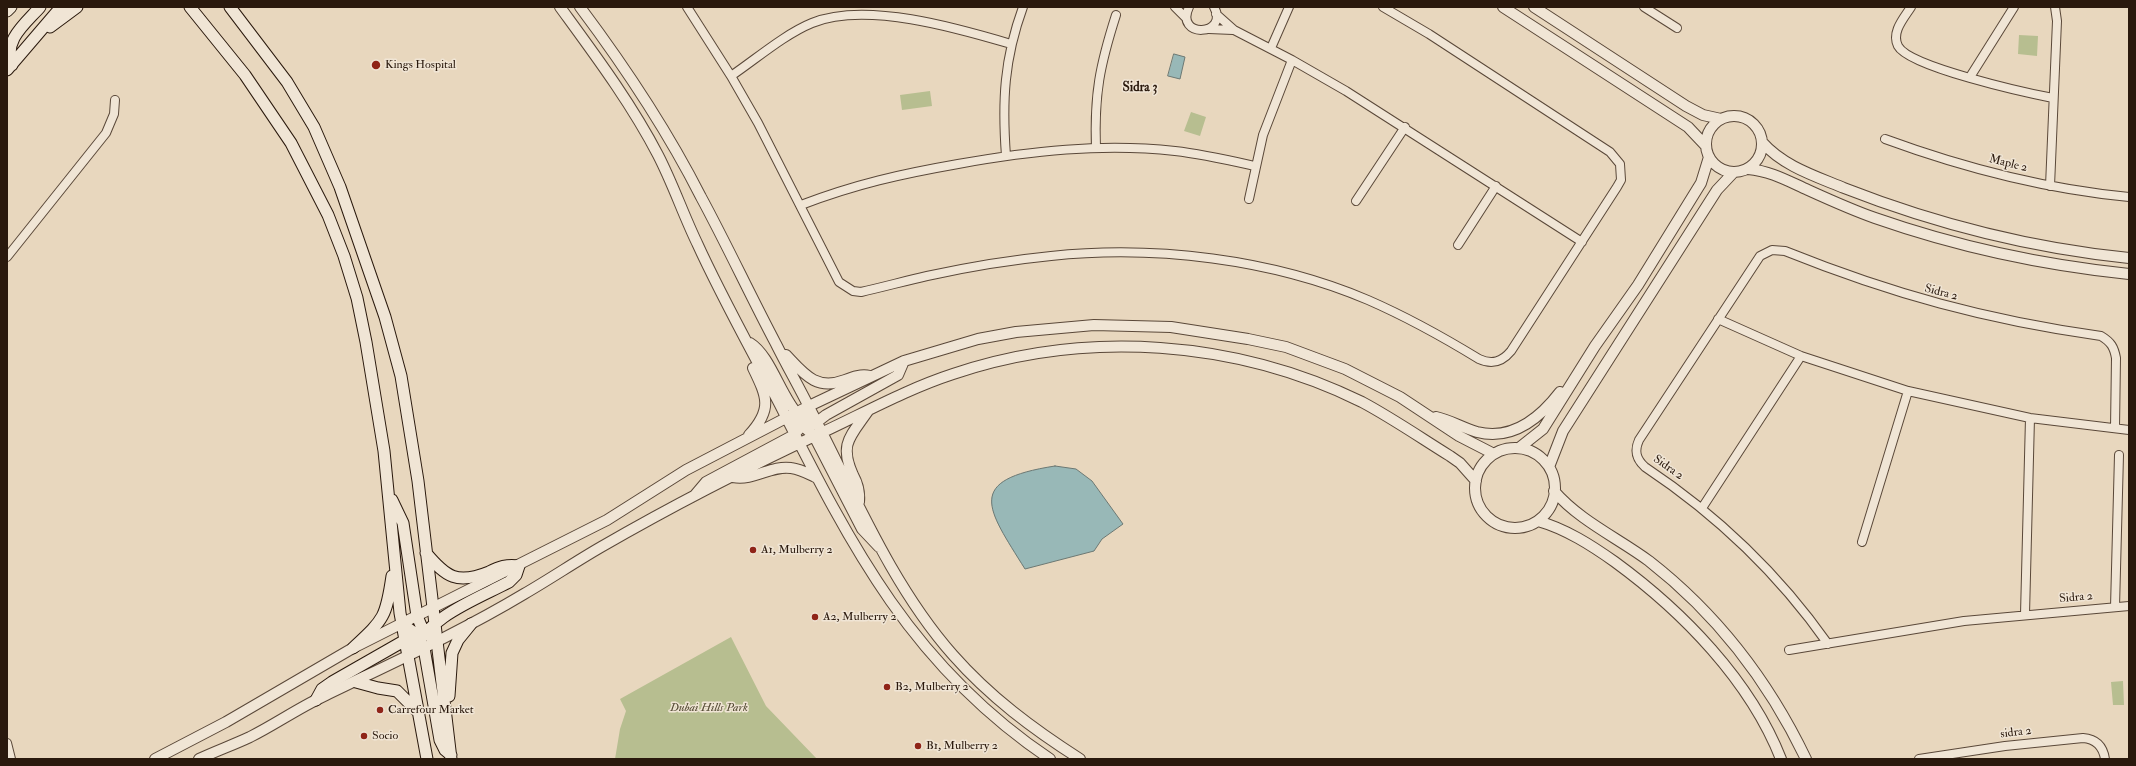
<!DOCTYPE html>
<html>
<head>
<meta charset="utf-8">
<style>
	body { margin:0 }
	#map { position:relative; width:2136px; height:766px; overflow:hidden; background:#e8d7be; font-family:"IM FELL Double Pica",serif }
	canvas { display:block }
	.frame { position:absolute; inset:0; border:8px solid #2a190d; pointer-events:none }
</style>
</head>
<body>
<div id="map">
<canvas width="2136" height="766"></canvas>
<div class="frame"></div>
</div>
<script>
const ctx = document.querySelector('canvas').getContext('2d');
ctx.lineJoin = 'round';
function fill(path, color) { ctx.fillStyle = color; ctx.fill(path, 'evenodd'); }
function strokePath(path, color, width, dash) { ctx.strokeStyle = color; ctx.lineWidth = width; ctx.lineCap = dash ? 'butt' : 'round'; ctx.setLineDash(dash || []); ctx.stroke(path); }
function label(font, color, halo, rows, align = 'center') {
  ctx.font = font + ' "IM FELL Double Pica",serif'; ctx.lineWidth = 3; ctx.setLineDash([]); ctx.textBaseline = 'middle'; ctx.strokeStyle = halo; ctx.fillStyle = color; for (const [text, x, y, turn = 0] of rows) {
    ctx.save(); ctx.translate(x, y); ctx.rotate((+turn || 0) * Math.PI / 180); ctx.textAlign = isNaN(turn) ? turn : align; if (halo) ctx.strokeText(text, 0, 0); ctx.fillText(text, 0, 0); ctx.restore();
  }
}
const green = new Path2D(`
	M2019 35 2038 36 2037 56 2018 54Z
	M930 91 932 106 902 110 900 95Z
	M1191 112 1206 117 1200 136 1184 131Z
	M731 637 766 706 817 759H615L620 729 626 711 620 699Z
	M2123 681 2124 705H2113L2111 682Z`);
const water = new Path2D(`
	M1174 54 1185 57 1180 79 1168 76Z
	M1055 466 1076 469 1092 481 1123 524 1102 539 1094 551 1025 569C987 508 964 480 1055 466Z`);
const minor = new Path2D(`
	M687 7 731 76 758 123 839 282 853 291 861 292C883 287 905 281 927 276 968 267 1010 260 1051 256 1155 245 1272 259 1368 300 1407 317 1443 337 1479 359 1492 365 1502 362 1511 351L1617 187 1621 180 1620 164 1610 152 1429 34 1383 7
	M1175 7 1186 18
	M1189 7C1174 39 1230 36 1214 7
	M1644 7 1677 28
	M1911 7C1904 18 1891 32 1898 46 1909 67 2027 93 2053 98
	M1216 14 1234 30 1292 60 1346 91 1582 242
	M1209 29 1233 30
	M1271 48 1289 7
	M731 76C756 59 785 34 812 23 865 1 957 28 1011 44
	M1970 77 2014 7
	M1885 139C1964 168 2045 189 2129 197
	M1096 148C1094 94 1100 65 1116 15
	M1006 156C1002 101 1004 59 1023 7
	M2050 186 2057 21 2055 7
	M1249 199 1263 135 1292 60
	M1356 201 1405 127
	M801 205C856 184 901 174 958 164 1030 151 1102 143 1175 151 1202 154 1228 160 1255 166
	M1458 245 1496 186
	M7 257 106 133 114 114 115 100
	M1718 319 1801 356 1908 391 2030 418 2129 430
	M1702 508 1801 356
	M1862 542 1908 391
	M2115 607 2119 455
	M2025 614 2030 418
	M1828 644C1778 573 1717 515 1645 467 1636 459 1634 451 1639 440L1760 256 1772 250 1785 251C1892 294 1987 320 2101 336 2111 342 2114 347 2116 358L2115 428
	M1789 650 1964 621 2129 606
	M7 743 11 759
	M1919 759 2005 746 2083 738C2096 739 2103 746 2105 759`);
const tertiary = new Path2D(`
	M560 7C595 55 631 103 658 155 673 184 683 214 697 243 722 298 752 351 780 405 852 548 913 667 1050 759
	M580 7C625 67 667 130 701 197 727 245 750 295 776 344 787 366 799 387 810 409 853 491 891 585 953 655 990 697 1033 729 1080 759
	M1503 7 1688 127 1706 146
	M1534 7 1686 106 1703 115 1721 119
	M1706 144a28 28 0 1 1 56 0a28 28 0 1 1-56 0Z
	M1762 142C1783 166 1815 176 1844 188 1936 224 2030 248 2129 258
	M1748 169C1771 171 1788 181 1808 190 1830 200 1852 210 1875 218 1958 247 2042 265 2129 274
	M750 343C771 356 781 398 800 417
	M786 355C804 374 816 391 845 380 853 377 861 374 870 376
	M1436 417C1450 420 1463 428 1477 432 1512 441 1540 418 1560 392
	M786 418 803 426 814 436 862 529 879 547
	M813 425 826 415 898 375 904 361
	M749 435C773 409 767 397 753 368
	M1519 448 1543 429 1595 346 1638 285 1701 183 1709 157
	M1475 488a40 40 0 1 1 80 0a40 40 0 1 1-80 0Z
	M1549 467 1563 431 1717 190 1733 173
	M733 477C754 481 771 465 791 468 800 469 807 473 815 477
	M1554 491C1580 521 1618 538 1649 561 1717 614 1769 682 1806 759
	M695 495 706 482 794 435 805 422 809 406
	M859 502C860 492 858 484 853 475 839 444 850 437 868 411
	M1538 521C1566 529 1591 545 1615 562 1682 611 1750 680 1781 759
	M155 759 226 722 353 648 607 520 686 470 809 406 904 361 978 339 1016 332 1094 325 1171 327 1248 339 1286 347 1345 369 1400 397 1459 436 1494 454
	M199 759C216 751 233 745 250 737 274 725 297 709 322 697 390 664 459 633 524 594 550 579 575 562 601 547 672 506 746 468 821 433 864 413 907 389 953 374 1086 329 1236 340 1362 402 1392 418 1421 438 1450 456L1460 463 1476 481`);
const secondary = new Path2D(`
	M190 7 245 75 291 143 328 215 344 256 357 298 366 342 384 451 400 613 427 759
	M230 7 287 82 314 127 340 187 385 317 401 376 418 481 451 759
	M7 11 11 7
	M50 27 77 7
	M12 65C3 40 25 24 40 7
	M7 70 61 7
	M392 500 403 523 417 616 422 628 429 636
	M402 624 416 634 424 648 440 740 445 750 451 755
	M353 648C384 619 386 618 392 576
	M407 656C432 615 468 603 509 582L516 575 519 566C507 564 499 567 489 572 457 585 446 577 426 553
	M356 682 378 688 397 691 418 712
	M449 696 452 653 458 640 471 624
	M316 700 322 689 332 682 409 638`);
const markers = [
	[376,65,5,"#8f2418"],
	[753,550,4,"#8f2418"],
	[815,617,4,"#8f2418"],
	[887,687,4,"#8f2418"],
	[380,710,4,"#8f2418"],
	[364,736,4,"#8f2418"],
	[918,746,4,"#8f2418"]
];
const poiNames = [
	["Kings Hospital",385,65],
	["A1, Mulberry 2",761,550],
	["A2, Mulberry 2",823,617],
	["B2, Mulberry 2",895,687],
	["Carrefour Market",388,710],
	["Socio",372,736],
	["B1, Mulberry 2",926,746]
];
const streetNames = [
	["Maple 2",2008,164,14],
	["Sidra 2",1941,293,15],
	["Sidra 2",1668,468,35],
	["Sidra 2",2076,598,-5],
	["sidra 2",2016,733,-7]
];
const parkNames = [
	["Dubai Hills Park",709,708]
];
const neighbourhoodNames = [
	["Sidra 3",1140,88]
];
fill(green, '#b7be90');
fill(water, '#98b8b7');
strokePath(water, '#6c7873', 1);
strokePath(minor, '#5a4839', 10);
strokePath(tertiary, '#5a4839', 12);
strokePath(secondary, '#2a190d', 13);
strokePath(minor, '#f0e5d5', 8);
strokePath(tertiary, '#f0e5d5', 10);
strokePath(secondary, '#f0e5d5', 11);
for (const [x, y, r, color] of markers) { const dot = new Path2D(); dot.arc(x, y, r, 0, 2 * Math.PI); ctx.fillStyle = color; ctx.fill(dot); strokePath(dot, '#f0e5d5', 1.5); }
label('12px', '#2a190d', '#f0e5d5', poiNames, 'left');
label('12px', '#2a190d', '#f0e5d5', streetNames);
label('italic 12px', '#544b34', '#f0e5d5', parkNames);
label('bold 13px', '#2a190d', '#f0e5d5', neighbourhoodNames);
</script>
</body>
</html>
